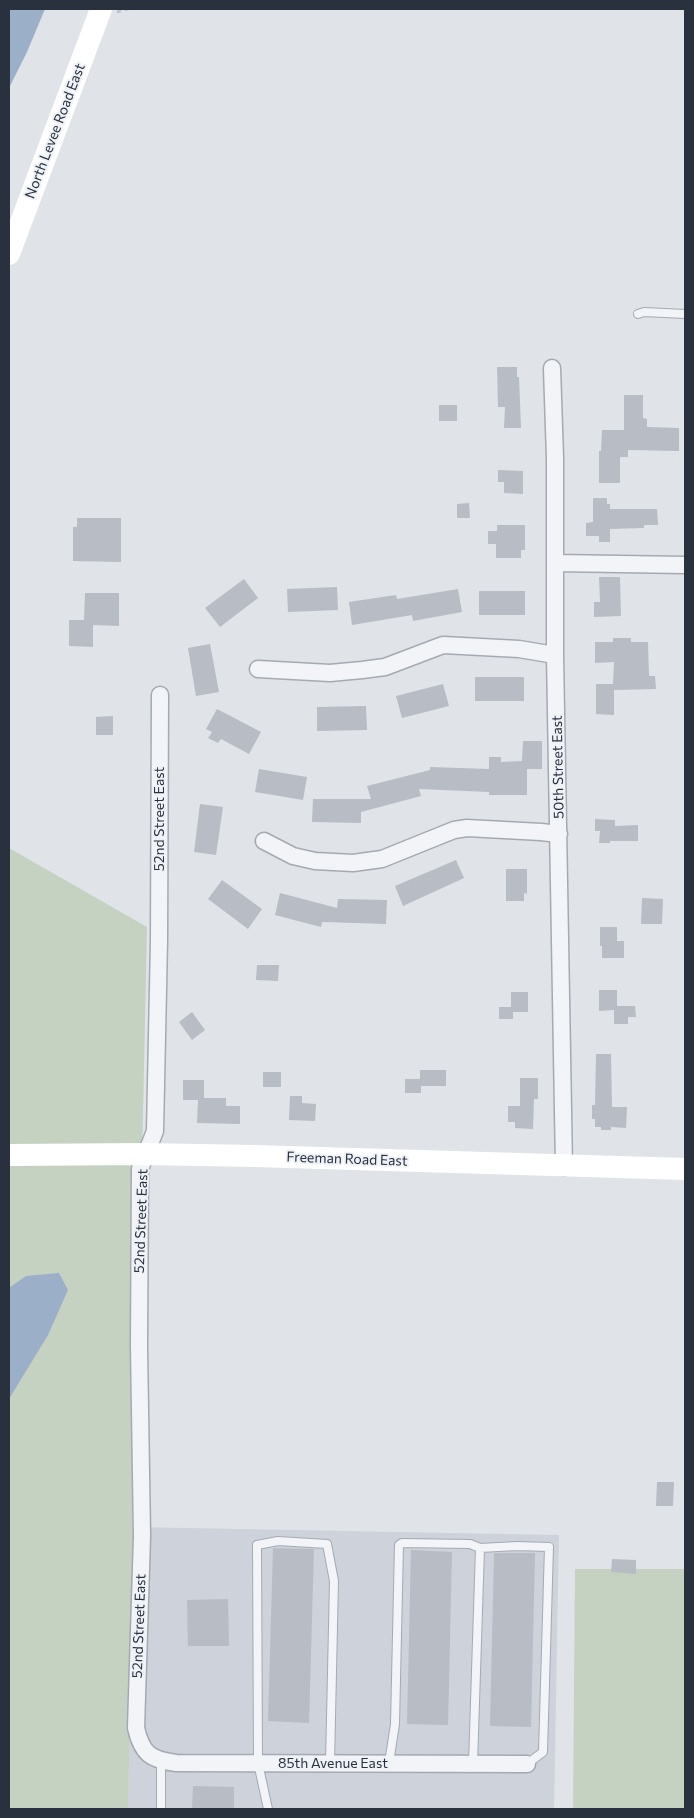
<!DOCTYPE html>
<html>
<head>
<meta charset="utf-8">
<style>
	body { margin:0 }
	#map { position:relative; width:694px; height:1818px; overflow:hidden; background:#e0e3e8; font-family:Commissioner,sans-serif }
	canvas { display:block }
	.frame { position:absolute; inset:0; border:10px solid #29313f; pointer-events:none }
</style>
</head>
<body>
<div id="map">
<canvas width="694" height="1818"></canvas>
<div class="frame"></div>
</div>
<script>
const ctx = document.querySelector('canvas').getContext('2d');
ctx.lineJoin = 'round';
function fill(path, color) { ctx.fillStyle = color; ctx.fill(path, 'evenodd'); }
function strokePath(path, color, width, dash) { ctx.strokeStyle = color; ctx.lineWidth = width; ctx.lineCap = dash ? 'butt' : 'round'; ctx.setLineDash(dash || []); ctx.stroke(path); }
function label(font, color, halo, rows, align = 'center') {
  ctx.font = font + ' Commissioner,sans-serif'; ctx.lineWidth = 4; ctx.setLineDash([]); ctx.textBaseline = 'middle'; ctx.strokeStyle = halo; ctx.fillStyle = color; for (const [text, x, y, turn = 0] of rows) {
    ctx.save(); ctx.translate(x, y); ctx.rotate((+turn || 0) * Math.PI / 180); ctx.textAlign = isNaN(turn) ? turn : align; if (halo) ctx.strokeText(text, 0, 0); ctx.fillText(text, 0, 0); ctx.restore();
  }
}
const built = new Path2D(`
	M133 1527 559 1535 554 1809H128Z`);
const green = new Path2D(`
	M9 848 147 927 128 1809H9Z
	M575 1569H685V1809H573Z`);
const water = new Path2D(`
	M9 9H45L27 52 9 88Z
	M59 1273 68 1290 48 1335 9 1399V1288L26 1276Z`);
const building = new Path2D(`
	M497 367H517V377H519L521 428H504L505 407H498Z
	M624 395H643V418L647 419V427L679 428V451L628 450V457H620V483H599V451H601L602 430H624Z
	M439 405H457V421H439Z
	M498 470 523 471V494L504 493V482H498Z
	M593 498H607V504H610V509H657L658 525H644V528L610 529V542H599V536H586V523L593 522Z
	M469 503 470 518H457V504Z
	M77 518H121V562L73 561V527H77Z
	M497 525H525V550H521V558H496V544H488V531H497Z
	M599 577H620L621 616 594 617V602H600Z
	M244 579 258 598 220 627 205 608Z
	M337 587 338 610 288 612 287 589Z
	M458 589 462 612 413 621 412 615 352 625 349 602 396 595 397 599Z
	M479 591H525V615H479Z
	M85 593H119V626L93 625V647L69 646V620H84Z
	M613 638H631V642H648L649 676H655L656 689 614 690V715L596 714V684H613L614 662 595 663V642H613Z
	M210 644 219 692 196 696 188 648Z
	M475 677H524V701H475Z
	M443 684 449 706 402 718 396 696Z
	M366 706 367 730 317 731V707Z
	M217 709 261 732 249 754 221 739 218 743 208 738 212 732 206 729Z
	M113 716V735H96V717Z
	M523 741H542V769H527V795H489V792L419 789 421 796 361 812V823L312 822 313 799H371L367 786 430 770V767L489 769V757H501V762L522 761Z
	M259 769 307 777 303 800 255 792Z
	M200 804 223 807 216 855 194 852Z
	M595 819 615 820V826L638 825V841H610V843H599L600 831H595Z
	M456 860 464 878 403 906 395 886Z
	M506 869H527V894L524 893V901H506Z
	M222 880 262 909 248 929 208 899Z
	M280 893 337 908 338 899 387 900 386 924 322 922 321 927 275 915Z
	M642 898 663 899 662 924H641Z
	M600 927H617V941H624V958H602V946H600Z
	M257 965H279L278 981 256 980Z
	M599 990H617V1006H635L636 1017H628V1024H614V1010L599 1011Z
	M511 992H528V1012H513V1019H499V1007H511Z
	M192 1012 205 1030 192 1040 179 1022Z
	M596 1054H611L612 1107H627L626 1128 611 1127V1130H601V1127H595V1119H592V1105H595Z
	M420 1070H446V1086H421V1093H405V1079H420Z
	M263 1072H281V1087H263Z
	M520 1078H538V1099H534L533 1129 515 1128V1122H508V1106H520Z
	M183 1080H204V1098H226V1106H240V1124L197 1123 198 1100H183Z
	M290 1096H302V1103L316 1104 315 1121 289 1120Z
	M657 1482H674L673 1506H656Z
	M273 1548 314 1549 309 1723 268 1721Z
	M411 1550 452 1552 448 1725 407 1724Z
	M494 1553H535L531 1727 490 1726Z
	M612 1559 636 1560V1574L611 1572Z
	M228 1599 229 1646H188L187 1600Z
	M193 1786 234 1787V1809H192Z`);
const path = new Path2D(`
	M117 12 128 9`);
const lane = new Path2D(`
	M638 314 644 312 685 314
	M389 1763 395 1724 399 1545 402 1543 470 1544 480 1548
	M473 1764 480 1548 517 1546 549 1547 543 1752 527 1764
	M161 1809V1761
	M268 1809 258 1763 257 1545 278 1541 327 1544 334 1581 330 1763`);
const street = new Path2D(`
	M552 368 555 458V655L564 1167
	M555 563 685 565
	M258 669 330 673 362 670 385 667 443 645 519 649 555 655
	M160 695 159 941 155 1131 140 1169 139 1346 142 1536 136 1728C142 1754 151 1760 176 1763L527 1764
	M264 841 293 856 315 861 353 863 382 859 454 830 467 828 541 832 559 834`);
const secondary = new Path2D(`
	M9 254 101 9
	M9 1155 146 1154 254 1156 685 1169`);
const streetNames = [
	["North Levee Road East",55,131,-69],
	["50th Street East",558,767,-91],
	["52nd Street East",159,819,-90],
	["Freeman Road East",347,1159,2],
	["52nd Street East",141,1221,-88],
	["52nd Street East",139,1626,-88],
	["85th Avenue East",333,1763]
];
fill(built, '#ced2da');
fill(green, '#c5d2c1');
fill(water, '#9bb0c8');
fill(building, '#b7bcc5');
strokePath(lane, '#a5aab2', 10);
strokePath(street, '#a5aab2', 19);
strokePath(path, '#bec1c7', 2.5, [4, 4]);
strokePath(lane, '#f2f4f7', 8);
strokePath(street, '#f2f4f7', 16);
strokePath(secondary, '#fff', 22);
label('14px', '#29313f', '#eff2f6', streetNames);
</script>
</body>
</html>
